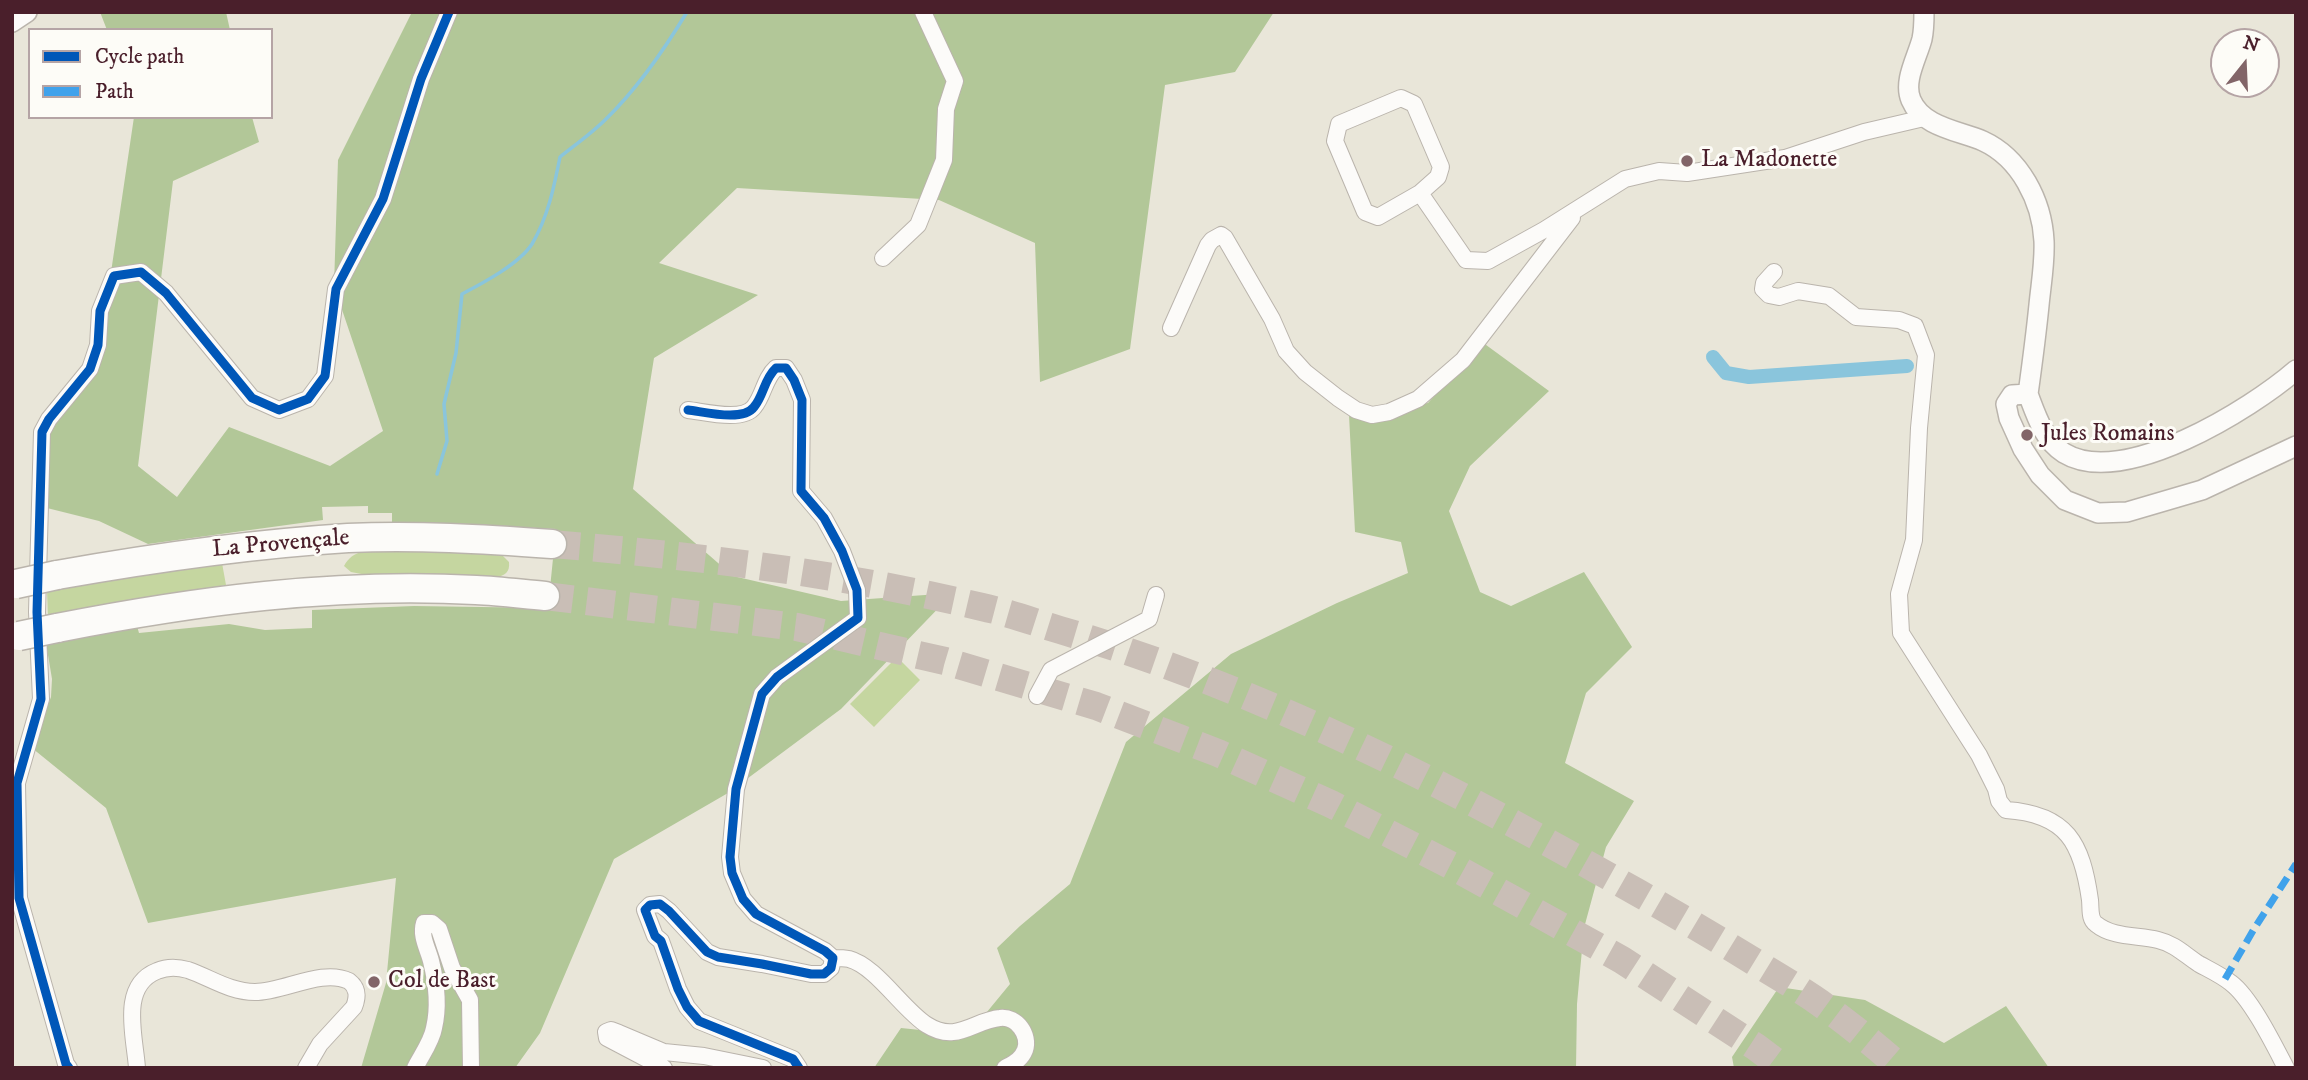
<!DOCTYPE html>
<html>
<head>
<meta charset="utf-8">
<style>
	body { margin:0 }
	#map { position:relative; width:2308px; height:1080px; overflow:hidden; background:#e9e6d9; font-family:"IM FELL DW Pica",serif }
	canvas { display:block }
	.frame { position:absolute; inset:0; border:14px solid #4a1f2b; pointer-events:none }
	.legend { position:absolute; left:28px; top:28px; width:245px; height:91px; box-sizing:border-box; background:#fdfcf7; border:2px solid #b5a4a5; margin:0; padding:9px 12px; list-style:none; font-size:21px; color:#4a1f2b }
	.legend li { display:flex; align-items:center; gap:14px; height:35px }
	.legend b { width:35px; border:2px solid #b5a4a5 }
	.north { position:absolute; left:2210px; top:28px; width:70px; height:70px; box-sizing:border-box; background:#fdfcf7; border:2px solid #b5a4a5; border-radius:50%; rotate:18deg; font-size:19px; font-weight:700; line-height:28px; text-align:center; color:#4a1f2b }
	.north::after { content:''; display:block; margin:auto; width:24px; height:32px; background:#826568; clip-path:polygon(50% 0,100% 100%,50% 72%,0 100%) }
</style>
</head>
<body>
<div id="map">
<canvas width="2308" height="1080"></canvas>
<div class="frame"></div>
<ul class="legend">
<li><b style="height:9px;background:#0057b8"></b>Cycle path</li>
<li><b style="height:9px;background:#40a2eb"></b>Path</li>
</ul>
<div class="north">N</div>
</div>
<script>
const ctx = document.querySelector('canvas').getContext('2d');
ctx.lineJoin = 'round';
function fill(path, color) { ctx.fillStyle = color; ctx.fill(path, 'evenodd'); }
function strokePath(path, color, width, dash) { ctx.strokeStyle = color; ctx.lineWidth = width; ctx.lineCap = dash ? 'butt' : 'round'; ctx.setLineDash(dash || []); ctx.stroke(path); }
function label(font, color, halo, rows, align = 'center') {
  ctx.font = font + ' "IM FELL DW Pica",serif'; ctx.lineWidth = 6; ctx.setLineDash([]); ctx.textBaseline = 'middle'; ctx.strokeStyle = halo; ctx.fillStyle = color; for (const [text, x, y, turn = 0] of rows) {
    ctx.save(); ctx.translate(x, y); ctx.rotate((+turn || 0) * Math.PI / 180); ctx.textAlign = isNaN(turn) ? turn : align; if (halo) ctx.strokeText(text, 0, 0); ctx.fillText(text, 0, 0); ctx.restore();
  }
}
const green = new Path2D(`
	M388 549 498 551 509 562C510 573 505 575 495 578L372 576 351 572 344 566C353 549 370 550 388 549Z
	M222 563 226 585 173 597 48 618 47 590 117 576Z
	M897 657 920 680 874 727 850 704Z`);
const forest = new Path2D(`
	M100 12H226L230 30H107Z
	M412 12H1274L1235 72 1165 85 1130 349 1040 382 1035 243 939 200 737 188 659 263 758 295 654 358 633 489 733 576 841 601 953 593 841 709 728 793 614 859 540 1033 515 1068H361L386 983 396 878 148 923 106 808 32 748 51 697 52 679 46 643 137 626 139 633 229 624 265 630 312 628V610L414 606 548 608 556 529 480 525 392 524V513H368V506L322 507 323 520 148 544 99 521 47 508 49 435 59 413 85 387 98 360 134 117H252L259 142 173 181 138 466 177 497 229 427 330 466 383 431 334 286 338 160Z
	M1482 342 1549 391 1470 466 1449 511 1480 592 1511 606 1584 572 1632 647 1586 693 1565 763 1634 801 1606 847 1584 928 1577 1004 1576 1068H874L901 1028 968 1035 1010 984 997 948 1020 926 1070 884 1126 742 1231 654 1337 603 1408 573 1401 542 1355 532 1349 415 1428 403Z
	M1779 987 1865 1000 1944 1043 2006 1006 2049 1068H1734L1732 1057Z`);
const stream = new Path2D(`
	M437 474 447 441 444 404 456 353 462 294C483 283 519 264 532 244 548 217 554 187 560 157 575 145 592 133 606 119 638 88 664 50 687 12`);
const canal = new Path2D(`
	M1713 357 1726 373 1749 377 1907 366`);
const motorwayTunnel = new Path2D(`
	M552 544C696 556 840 573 982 607 1009 613 1034 622 1060 630 1247 685 1423 772 1592 867 1648 898 1703 930 1758 964 1779 977 1800 989 1820 1003 1848 1023 1875 1045 1901 1068
	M545 596 797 627 945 661 1096 706 1218 753 1331 804 1456 868 1622 960 1756 1047 1784 1068`);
const minor = new Path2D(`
	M1420 193 1378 217 1365 212 1335 141 1339 124 1401 98 1414 104 1441 167 1438 177 1420 193 1466 260 1488 261 1544 230 1625 179 1659 171 1687 173 1785 158 1864 132 1924 118
	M883 258 918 225 944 160 946 109 955 81 923 12
	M1774 272 1764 283 1763 289 1769 295 1779 297 1798 291 1829 296 1856 317 1899 320 1915 326 1926 355 1919 428 1914 540 1899 594 1901 633 1979 755 1996 789 1999 801 2006 810C2067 814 2082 843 2090 900 2091 909 2089 919 2096 924 2113 938 2138 935 2158 940 2175 944 2185 955 2199 964 2210 970 2221 975 2231 983 2251 998 2274 1045 2286 1068
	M1171 328 1208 245 1212 240 1221 235 1225 238 1272 319 1286 351 1305 372 1338 398 1356 410 1372 415 1389 412 1418 399 1463 360 1572 218
	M688 410C705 412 743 422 754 407 764 395 764 379 776 368H786L794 380 802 400 801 491 824 518 842 551 857 590 858 618 777 677 762 694 736 789 730 857 732 873 743 899 756 914 825 951 833 958 831 968 824 974H811L762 964 718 957 707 952 669 911 660 904 650 905 645 910 655 936 661 941 678 989 687 1007 699 1021 793 1059 799 1068
	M1037 696 1051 670 1149 619 1156 595
	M833 958C837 958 844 958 849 959 876 966 903 1010 927 1025 957 1044 974 1020 1000 1018 1017 1016 1030 1035 1025 1050 1021 1060 1014 1063 1005 1068
	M69 1068 66 1064 19 898 17 783 41 699 37 612 42 432 49 419 90 369 98 345 100 311 114 276 141 272 166 293 252 398 279 410 308 399 325 376 336 289 383 199 421 79 449 12
	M137 1068C135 1037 119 986 157 971 166 967 178 967 188 970 211 978 230 992 255 992 284 992 322 968 349 981 358 988 358 997 354 1007L320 1044 306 1068
	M415 1068C421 1056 432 1041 434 1028 439 1007 436 981 431 961 428 949 420 936 424 923H432L439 929 452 968 470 1000 471 1068
	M664 1068 607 1038 606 1032 611 1030 619 1033 664 1052 704 1056 763 1068`);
const tertiary = new Path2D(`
	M1924 12C1924 21 1924 30 1922 39 1917 58 1903 81 1911 100 1922 127 1960 131 1983 141 2020 158 2042 201 2044 241 2045 262 2041 284 2039 305 2036 335 2032 365 2028 394
	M12 22 27 12
	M2028 394 2012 395 2006 404 2009 418 2023 449 2040 475 2065 500 2098 513 2127 512 2202 490 2296 446
	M2028 394C2036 415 2044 441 2064 453 2123 489 2251 409 2296 370`);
const motorway = new Path2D(`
	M57 575C153 558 250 544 348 538 416 535 484 539 552 544
	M57 628C194 601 336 582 476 590 499 591 522 594 545 596`);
const motorwayBridge = new Path2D(`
	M16 584 57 575
	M19 636 57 628`);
const quiet = new Path2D(`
	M2225 979 2254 929 2296 864`);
const cycleway = new Path2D(`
	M688 410C705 412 743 422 754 407 764 395 764 379 776 368H786L794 380 802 400 801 491 824 518 842 551 857 590 858 618 777 677 762 694 736 789 730 857 732 873 743 899 756 914 825 951 833 958 831 968 824 974H811L762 964 718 957 707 952 669 911 660 904 650 905 645 910 655 936 661 941 678 989 687 1007 699 1021 793 1059 799 1068
	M69 1068 66 1064 19 898 17 783 41 699 37 612 42 432 49 419 90 369 98 345 100 311 114 276 141 272 166 293 252 398 279 410 308 399 325 376 336 289 383 199 421 79 449 12`);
const markers = [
	[1687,161,7,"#826568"],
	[2027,435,7,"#826568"],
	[374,982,7,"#826568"]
];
const poiNames = [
	["La Madonette",1701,161],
	["Jules Romains",2041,435],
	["Col de Bast",388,982]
];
const streetNames = [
	["La Provençale",281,545,-5]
];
fill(green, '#c5d6a0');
fill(forest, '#b2c798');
strokePath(stream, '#8ac5dc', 3.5);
strokePath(canal, '#8ac5dc', 14);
strokePath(motorwayTunnel, '#c9beb6', 28, [28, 14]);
strokePath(minor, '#bab4ac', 18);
strokePath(tertiary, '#bab4ac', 22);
strokePath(motorway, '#bab4ac', 31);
strokePath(minor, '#fcfbf9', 16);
strokePath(tertiary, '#fcfbf9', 19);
strokePath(motorway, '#fcfbf9', 28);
strokePath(motorwayBridge, '#bab4ac', 31, []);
strokePath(motorwayBridge, '#fcfbf9', 28);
strokePath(quiet, '#40a2eb', 7, [14, 7]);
strokePath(cycleway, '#0057b8', 9);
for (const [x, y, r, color] of markers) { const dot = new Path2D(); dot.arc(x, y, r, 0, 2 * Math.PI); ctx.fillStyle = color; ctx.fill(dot); strokePath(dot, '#fdfcf7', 2.5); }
label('24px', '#4a1f2b', '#fdfcf7', poiNames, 'left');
label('24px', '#4a1f2b', '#fdfcf7', streetNames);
</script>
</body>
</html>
